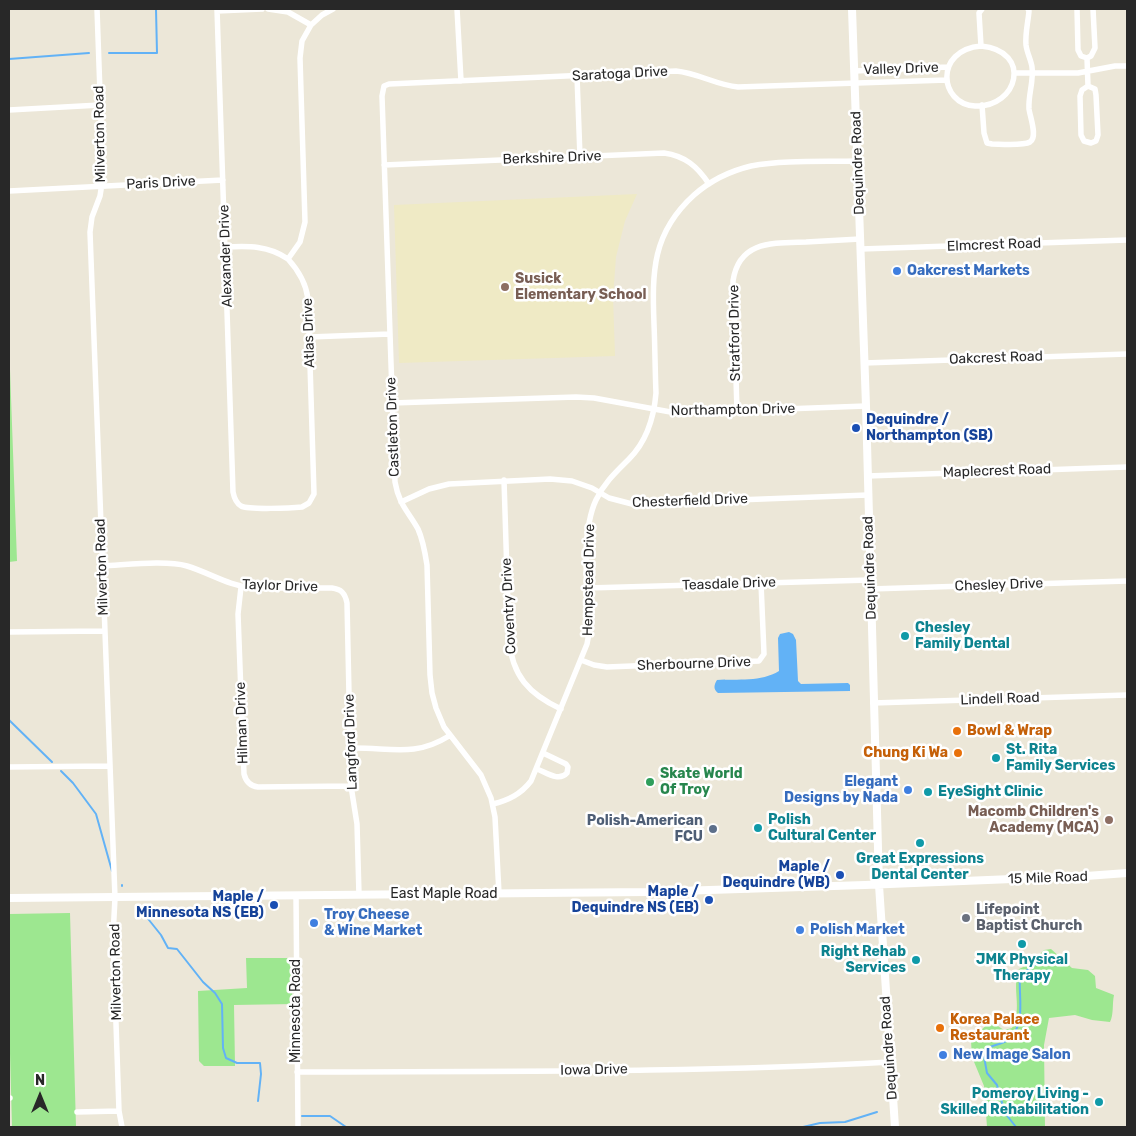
<!DOCTYPE html>
<html>
<head>
<meta charset="utf-8">
<style>
	body { margin:0 }
	#map { position:relative; width:1136px; height:1136px; overflow:hidden; background:#ece7d8; font-family:Rubik,sans-serif }
	canvas { display:block }
	.frame { position:absolute; inset:0; border:10px solid #282828; pointer-events:none }
	.north { position:absolute; left:15px; top:1071px; width:50px; height:50px; -webkit-text-stroke:4px #fff; paint-order:stroke; rotate:0deg; font-size:14px; font-weight:700; line-height:20px; text-align:center; color:#282828 }
	.north::after { content:''; display:block; margin:auto; width:18px; height:22px; background:#282828; clip-path:polygon(50% 0,100% 100%,50% 72%,0 100%) }
</style>
</head>
<body>
<div id="map">
<canvas width="1136" height="1136"></canvas>
<div class="frame"></div>
<div class="north">N</div>
</div>
<script>
const ctx = document.querySelector('canvas').getContext('2d');
ctx.lineJoin = 'round';
function fill(path, color) { ctx.fillStyle = color; ctx.fill(path, 'evenodd'); }
function strokePath(path, color, width, dash) { ctx.strokeStyle = color; ctx.lineWidth = width; ctx.lineCap = dash ? 'butt' : 'round'; ctx.setLineDash(dash || []); ctx.stroke(path); }
function label(font, color, halo, rows, align = 'center') {
  ctx.font = font + ' Rubik,sans-serif'; ctx.lineWidth = 5; ctx.setLineDash([]); ctx.textBaseline = 'middle'; ctx.strokeStyle = halo; ctx.fillStyle = color; for (const [text, x, y, turn = 0] of rows) {
    ctx.save(); ctx.translate(x, y); ctx.rotate((+turn || 0) * Math.PI / 180); ctx.textAlign = isNaN(turn) ? turn : align; if (halo) ctx.strokeText(text, 0, 0); ctx.fillText(text, 0, 0); ctx.restore();
  }
}
const education = new Path2D(`
	M637 194 625 221 616 257 613 297 615 356 399 363 394 205Z`);
const green = new Path2D(`
	M9 342 17 561 9 562Z
	M70 913 76 1127H12L9 1016V914Z
	M1051 949 1072 968 1088 970 1095 976 1096 988 1114 995C1112 1004 1114 1014 1110 1022L1092 1020 1075 1015 1049 1018 1044 1045 1045 1127H987L984 1086 972 1057 971 1041 990 1021 1004 1030 1012 1028C1023 1007 1011 989 1019 969L1030 964 1044 950Z
	M246 958H290L293 1004 234 1005 235 1066H204L199 1061 198 991 247 988Z`);
const water = new Path2D(`
	M789 632 793 634 796 640 798 681 801 684 848 683 850 685V691L718 693C713 689 714 685 717 680 738 679 761 682 779 671L778 638 780 634Z`);
const stream = new Path2D(`
	M109 53H157L156 9
	M9 59 89 53
	M9 720 52 762
	M61 771 73 783 96 814 112 871
	M122 885V886
	M140 909 141 910
	M145 915 161 935 168 948 177 949 203 982 215 993 222 1004 223 1048 226 1058 237 1063H260L261 1074 258 1101
	M984 1110 1003 1109
	M302 1116H330L346 1127
	M803 1127 820 1123 845 1122 877 1112
	M1016 1127 1005 1113 997 1085 987 1073 983 1051C990 1045 1001 1045 1008 1040 1027 1025 1018 995 1020 975L1039 962 1053 960`);
const minor = new Path2D(`
	M97 9 103 177 100 196 92 217 90 232 115 898 113 936 119 1111 122 1127
	M217 9 233 492C234 497 236 503 241 506 249 510 292 508 302 507L309 503 314 494 308 299C306 283 299 271 288 259L300 242 305 222 300 58 302 41 311 25
	M268 9 288 12 311 25 322 15 333 9
	M457 9 461 81
	M1077 9 1078 50 1081 56 1087 58 1091 56 1095 48 1093 9
	M217 11 262 9
	M981 46C1033 51 1018 108 975 106 939 104 934 50 981 46Z
	M981 46 979 13 982 9
	M1087 58 1088 86
	M854 71 948 67
	M1015 73H1078L1115 66H1127
	M577 76 580 157
	M1088 86 1095 89 1096 95 1098 135 1096 141 1091 143 1084 141 1081 135 1080 96 1082 90Z
	M982 105 984 133 987 143 992 144C1000 144 1023 146 1030 142 1038 137 1030 117 1029 109 1028 95 1034 81 1032 67 1031 60 1027 53 1026 45 1025 33 1028 23 1029 11L1028 9
	M9 110 100 105
	M384 165 664 153C685 156 697 166 709 184
	M9 191 223 180
	M225 247C248 246 268 245 288 259
	M861 249 1127 240
	M309 337 390 334
	M864 363 1127 354
	M392 403 576 397 594 398 676 413 866 406
	M737 411 733 281C739 240 774 243 806 242 824 241 842 240 860 239
	M867 476 1127 467
	M504 480 509 639C512 676 529 694 561 709
	M401 502 429 489 449 484 550 479 572 481 592 488 609 498 632 504 868 495
	M102 566C126 565 165 560 187 566 210 573 229 586 253 588H332C341 589 345 593 347 603L351 786 357 824 359 895
	M241 587 238 614 244 774C246 782 250 786 258 787L351 786
	M588 588 870 580
	M870 589 1127 581
	M9 632 104 631
	M581 660 594 665 607 667 759 661 764 654 761 583
	M873 703 1127 695
	M350 748C389 747 414 758 449 736
	M9 767 109 766
	M537 769C547 773 559 782 567 773L568 767 566 764 543 753
	M493 804C509 800 521 794 531 781L587 644 589 633C588 595 580 534 596 500 604 483 616 472 629 459 646 442 654 417 656 393 655 370 655 347 654 324 652 272 652 233 694 195 710 181 730 171 751 166 785 160 823 162 858 161
	M499 894 495 817 491 798 481 775 444 727 436 708 432 693 430 675 427 565C425 552 423 540 418 529 408 511 399 505 395 482L382 96 384 86 389 84 676 71C698 73 716 85 738 87L947 80
	M296 895 298 1127
	M297 1072C495 1071 693 1073 890 1062
	M9 1098H10
	M77 1112 119 1111`);
const secondary = new Path2D(`
	M852 9 866 406 879 885 895 1127
	M9 898 647 892 865 885 1086 876 1127 873`);
const markers = [
	[897,271,5,"#3f7fe0"],
	[505,287,5,"#8d6e63"],
	[856,428,5,"#1a4fb4"],
	[905,636,5,"#0f9aa8"],
	[957,731,5,"#e8710a"],
	[958,753,5,"#e8710a"],
	[996,758,5,"#0f9aa8"],
	[650,782,5,"#2e9e5b"],
	[908,790,5,"#3f7fe0"],
	[928,792,5,"#0f9aa8"],
	[1109,820,5,"#8d6e63"],
	[758,828,5,"#0f9aa8"],
	[713,829,5,"#5c6f8a"],
	[920,843,5,"#0f9aa8"],
	[840,875,5,"#1a4fb4"],
	[709,900,5,"#1a4fb4"],
	[274,905,5,"#1a4fb4"],
	[966,918,5,"#6b7280"],
	[314,923,5,"#3f7fe0"],
	[800,930,5,"#3f7fe0"],
	[1022,944,5,"#0f9aa8"],
	[916,960,5,"#0f9aa8"],
	[940,1028,5,"#e8710a"],
	[943,1055,5,"#3f7fe0"],
	[1099,1102,5,"#0f9aa8"]
];
const streetNames = [
	["Valley Drive",901,69,-2],
	["Saratoga Drive",620,74,-3],
	["Milverton Road",100,134,-91],
	["Berkshire Drive",552,158,-2],
	["Dequindre Road",858,163,-92],
	["Paris Drive",161,183,-3],
	["Elmcrest Road",994,245,-2],
	["Alexander Drive",226,256,-92],
	["Atlas Drive",309,333,-92],
	["Stratford Drive",735,333,-91],
	["Oakcrest Road",996,358,-2],
	["Northampton Drive",733,410,-1],
	["Castleton Drive",393,427,-92],
	["Maplecrest Road",997,471,-2],
	["Chesterfield Drive",690,501,-2],
	["Milverton Road",102,567,-92],
	["Dequindre Road",870,568,-92],
	["Hempstead Drive",589,580,-89],
	["Teasdale Drive",729,584,-2],
	["Chesley Drive",999,585,-2],
	["Taylor Drive",280,586,2],
	["Coventry Drive",509,606,-93],
	["Sherbourne Drive",694,664,-2],
	["Lindell Road",1000,699,-2],
	["Hilman Drive",242,723,-92],
	["Langford Drive",351,742,-92],
	["15 Mile Road",1048,878,-2],
	["East Maple Road",444,894],
	["Milverton Road",116,972,-91],
	["Minnesota Road",296,1011,-90],
	["Dequindre Road",889,1048,-94],
	["Iowa Drive",594,1070,-1]
];
const shopNames = [
	["Oakcrest Markets",907,271],
	["Elegant",898,782,"right"],
	["Designs by Nada",898,798,"right"],
	["Troy Cheese",324,915],
	["& Wine Market",324,931],
	["Polish Market",810,930],
	["New Image Salon",953,1055]
];
const educationNames = [
	["Susick",515,279],
	["Elementary School",515,295],
	["Macomb Children's",1099,812,"right"],
	["Academy (MCA)",1099,828,"right"]
];
const transitNames = [
	["Dequindre /",866,420,"left"],
	["Northampton (SB)",866,436,"left"],
	["Maple /",830,867],
	["Dequindre (WB)",830,883],
	["Maple /",699,892],
	["Dequindre NS (EB)",699,908],
	["Maple /",264,897],
	["Minnesota NS (EB)",264,913]
];
const cultureNames = [
	["Chesley",915,628],
	["Family Dental",915,644],
	["St. Rita",1006,750],
	["Family Services",1006,766],
	["EyeSight Clinic",938,792],
	["Polish",768,820],
	["Cultural Center",768,836],
	["Great Expressions",920,859,"center"],
	["Dental Center",920,875,"center"],
	["Right Rehab",906,952,"right"],
	["Services",906,968,"right"],
	["JMK Physical",1022,960,"center"],
	["Therapy",1022,976,"center"],
	["Pomeroy Living -",1089,1094,"right"],
	["Skilled Rehabilitation",1089,1110,"right"]
];
const foodNames = [
	["Bowl & Wrap",967,731],
	["Chung Ki Wa",948,753,"right"],
	["Korea Palace",950,1020],
	["Restaurant",950,1036]
];
const leisureNames = [
	["Skate World",660,774],
	["Of Troy",660,790]
];
const serviceNames = [
	["Polish-American",703,821],
	["FCU",703,837]
];
const worshipNames = [
	["Lifepoint",976,910],
	["Baptist Church",976,926]
];
fill(education, '#efeac5');
fill(green, '#9de790');
fill(water, '#62b2f6');
strokePath(stream, '#62b2f6', 2);
strokePath(minor, '#fff', 5.5);
strokePath(secondary, '#fff', 8);
for (const [x, y, r, color] of markers) { const dot = new Path2D(); dot.arc(x, y, r, 0, 2 * Math.PI); ctx.fillStyle = color; ctx.fill(dot); strokePath(dot, '#fff', 2); }
label('14px', '#282828', '#fff', streetNames);
label('bold 14px', '#366cbe', '#fff', shopNames, 'left');
label('bold 14px', '#785e54', '#fff', educationNames, 'left');
label('bold 14px', '#164399', '#fff', transitNames, 'right');
label('bold 14px', '#0d838f', '#fff', cultureNames, 'left');
label('bold 14px', '#c56008', '#fff', foodNames, 'left');
label('bold 14px', '#27864d', '#fff', leisureNames, 'left');
label('bold 14px', '#4e5e75', '#fff', serviceNames, 'right');
label('bold 14px', '#5b616d', '#fff', worshipNames, 'left');
</script>
</body>
</html>
